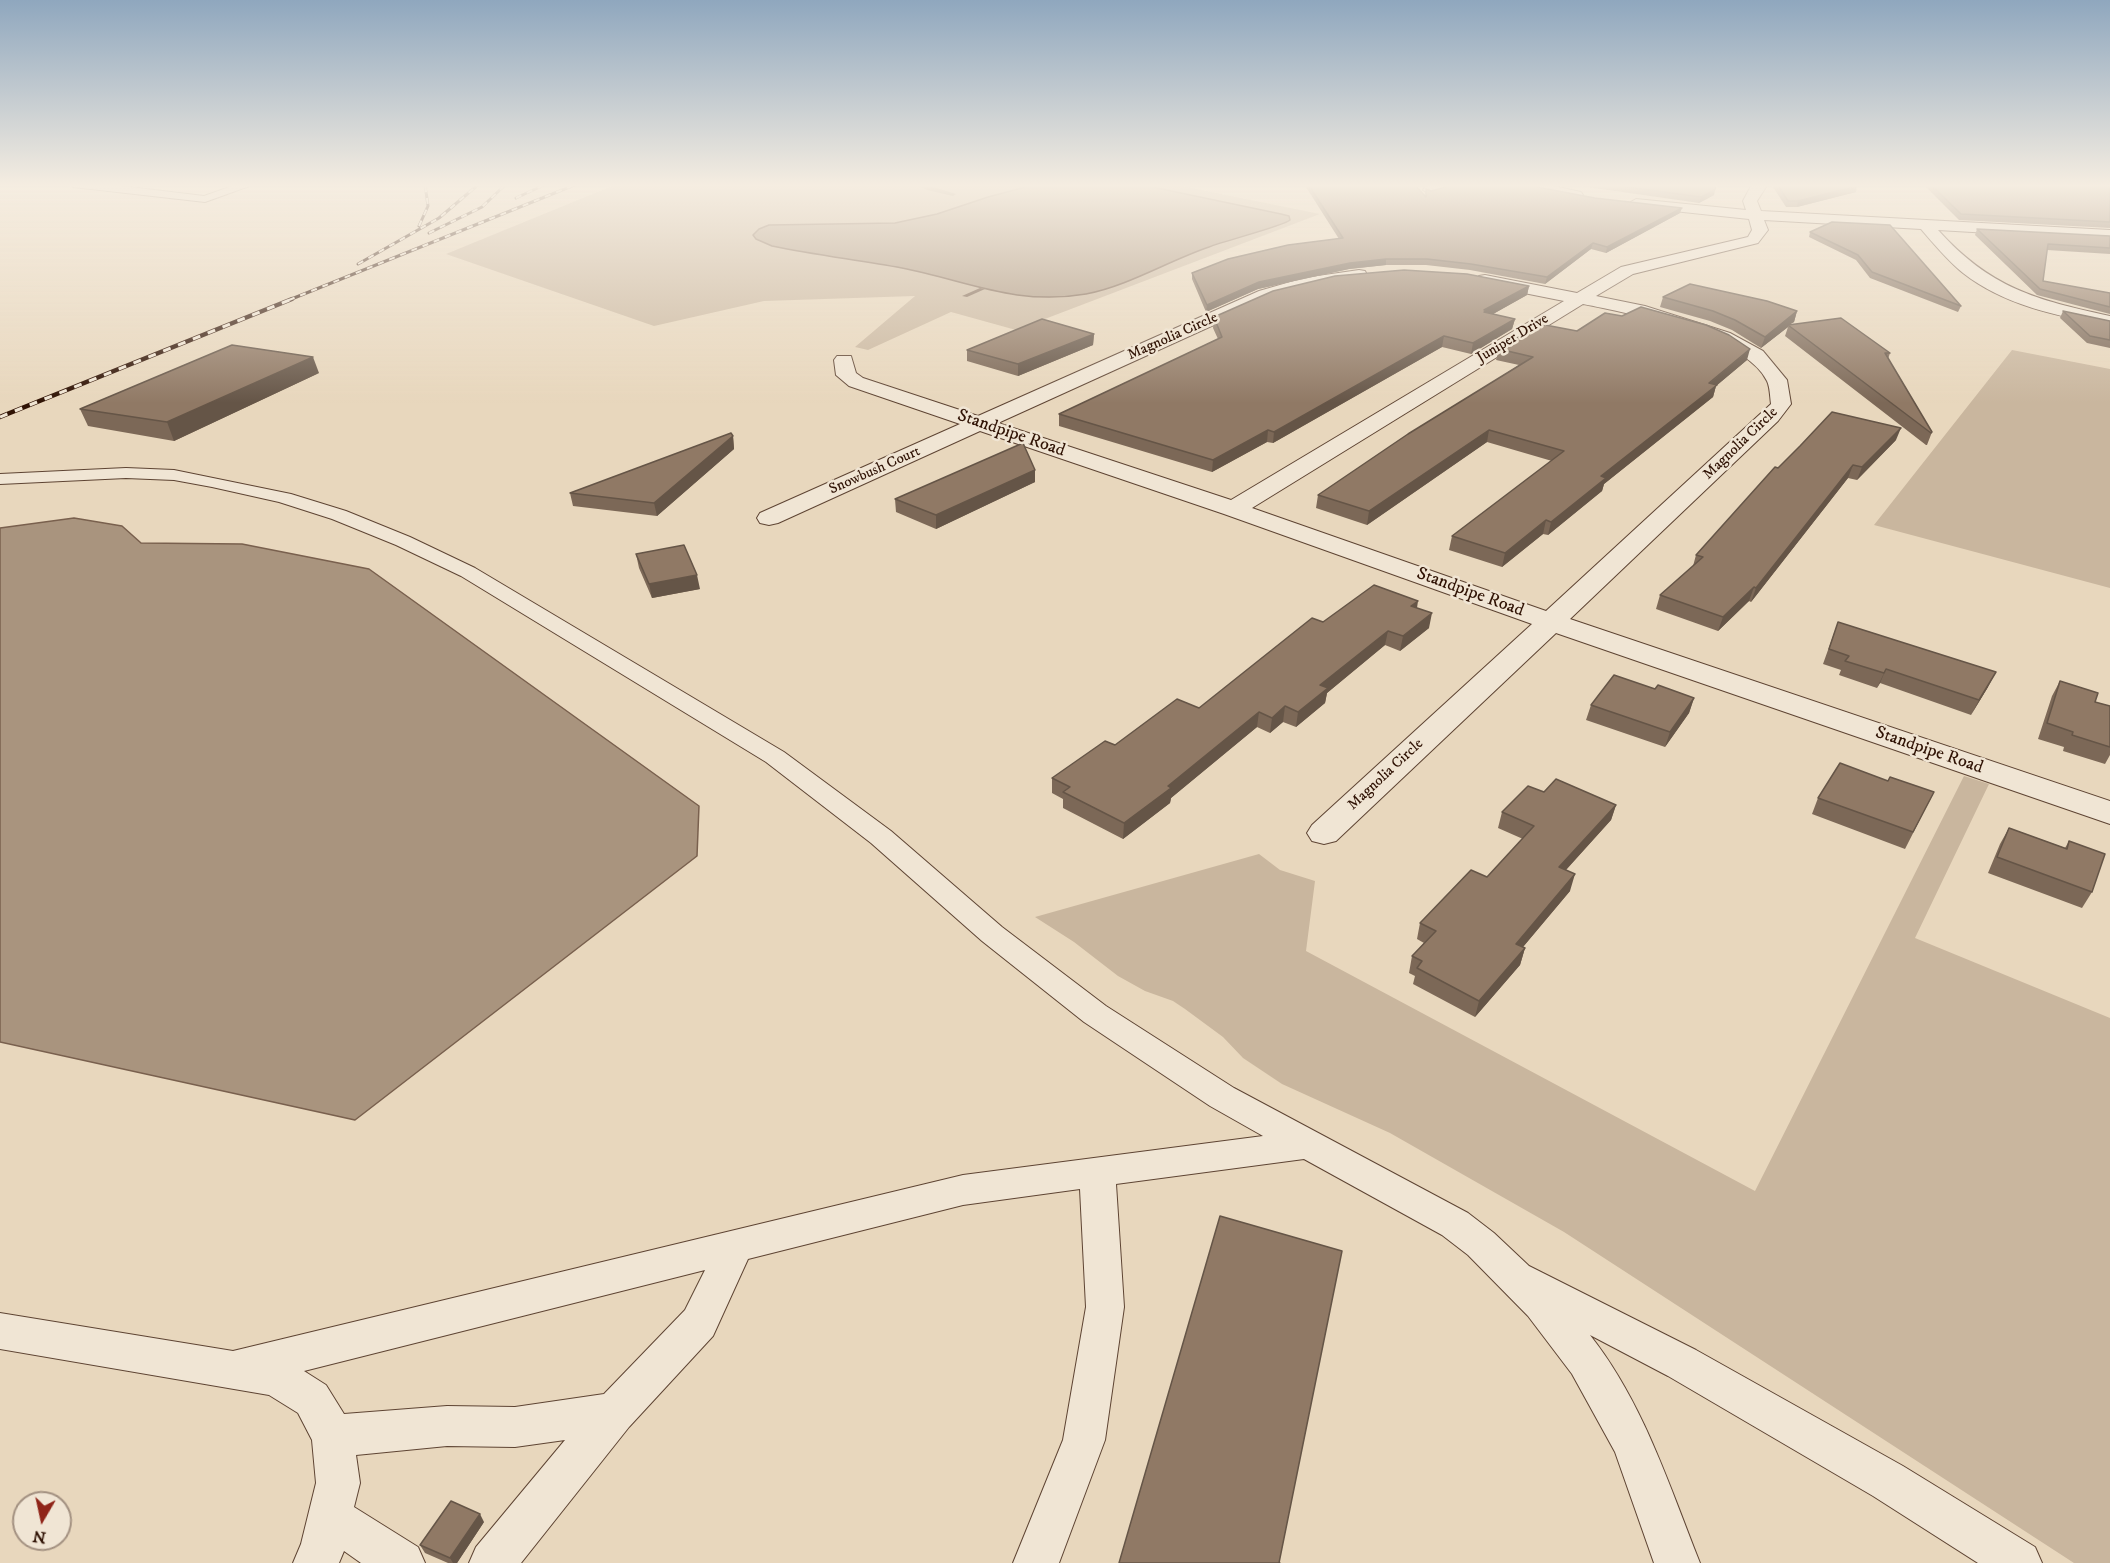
<!DOCTYPE html>
<html>
<head>
<meta charset="utf-8">
<style>
	body { margin:0 }
	#map { position:relative; width:2110px; height:1563px; overflow:hidden; background:#e8d7bd; font-family:"IM FELL DW Pica",serif }
	canvas { display:block }
	.north { position:absolute; left:12px; top:1491px; width:60px; height:60px; box-sizing:border-box; background:#f0e5d4; border:2px solid #a39181; border-radius:50%; rotate:189deg; font-size:16px; font-weight:700; line-height:24px; text-align:center; color:#301305 }
	.north::after { content:''; display:block; margin:auto; width:21px; height:27px; background:#8f2418; clip-path:polygon(50% 0,100% 100%,50% 72%,0 100%) }
</style>
</head>
<body>
<div id="map">
<canvas width="2110" height="1563"></canvas>
<div class="north">N</div>
</div>
<script>
const ctx = document.querySelector('canvas').getContext('2d');
ctx.lineJoin = 'round';
function fill(path, color) { ctx.fillStyle = color; ctx.fill(path, 'evenodd'); }
function strokePath(path, color, width, dash) { ctx.strokeStyle = color; ctx.lineWidth = width; ctx.lineCap = dash ? 'butt' : 'round'; ctx.setLineDash(dash || []); ctx.stroke(path); }
function label(font, color, halo, rows, align = 'center') {
  ctx.font = font + ' "IM FELL DW Pica",serif'; ctx.lineWidth = 5; ctx.setLineDash([]); ctx.textBaseline = 'middle'; ctx.strokeStyle = halo; ctx.fillStyle = color; for (const [text, x, y, turn = 0] of rows) {
    ctx.save(); ctx.translate(x, y); ctx.rotate((+turn || 0) * Math.PI / 180); ctx.textAlign = isNaN(turn) ? turn : align; if (halo) ctx.strokeText(text, 0, 0); ctx.fillText(text, 0, 0); ctx.restore();
  }
}
const green = new Path2D(`
	M617 184H1172L1320 214 1016 330 951 312 868 350 855 347 915 296 764 301 654 326 446 254Z
	M2012 350 2110 369V588L1874 525Z
	M1964 776 1989 784 1915 938 2110 1018V1563H2074L1564 1232 1390 1133 1282 1084 1243 1058 1223 1037 1185 1009 1173 1001 1145 991 1118 976 1074 942 1035 917 1259 854 1280 870 1315 881 1306 951 1755 1191Z`);
const water = new Path2D(`
	M1037 184H1138L1281 214 1289 216 1290 220C1284 226 1223 241 1209 247 1168 261 1128 286 1086 294 1016 306 968 281 902 268 859 260 815 255 772 246L756 239 753 235 759 229 769 225 895 223 937 214 988 197Z
	M74 518 122 526 141 543 242 544 369 569 699 806 697 856 355 1120 0 1042V528Z`);
const stream = new Path2D(`
	M924 184 956 194 953 196 927 190 917 184Z
	M980 288 985 289 967 297 962 296Z`);
const service = new Path2D(`
	M68 184H105L204 196 238 184H255L205 202 73 187Z
	M126 468 174 470 291 494 346 511 410 537 475 568 784 752 891 831 1002 927 1106 1006 1234 1088 1468 1213 1494 1233 1529 1266 1696 1350 1903 1466 2035 1547 2042 1563H1978L1873 1496 1668 1376 1590 1335C1643 1402 1669 1485 1700 1563H1654L1615 1452 1572 1374 1528 1316 1468 1255 1442 1235 1304 1159 1116 1184 1124 1307 1105 1440 1059 1563H1013L1063 1440 1086 1307 1080 1189 963 1205 748 1259 713 1336 629 1427 521 1563H469L476 1547 565 1440 515 1447 447 1446 356 1455 360 1483 354 1507 418 1547 425 1563H361L344 1551 339 1563H293L301 1544 316 1483 312 1440 298 1413 269 1395 0 1349V1313L233 1351 963 1175 1263 1136 1210 1106 1084 1022 982 941 871 843 766 762 461 576 396 545 332 519 279 502 212 487 174 480 126 478 0 484V474ZM705 1270 685 1310 604 1394 515 1407 447 1406 344 1414 326 1385 304 1371Z`);
const minor = new Path2D(`
	M1435 184H1460L1458 187 1430 194 1423 190 1425 187Z
	M1514 184H1544L1581 192 1583 195 1576 199 1521 188Z
	M1752 184H1768L1757 201 1761 211 2110 230V240L1938 230C1990 288 2036 300 2110 316V326C2059 316 2005 306 1963 273 1947 260 1934 244 1921 229L1764 220 1768 230 1758 243 1633 274 1596 296 1645 306 1730 333 1763 351 1787 380 1791 404 1778 421 1570 619 2110 801V824L1556 633 1336 841 1324 844 1312 841 1307 833 1312 825 1532 624 1224 514 980 431 778 523 769 525 760 523 757 518 760 513 960 424 849 386 836 375 834 360 837 356H851L856 373 863 378 978 416 1259 291 1304 278 1359 270 1365 271 1367 275 1365 279 1306 288 1271 299 998 423 1231 500 1564 301 1479 284 1477 280 1479 276 1485 275 1577 293 1621 267 1748 237 1752 230 1749 219 1636 207 1629 203 1636 199 1746 210 1743 201ZM1583 304C1628 313 1746 336 1767 381 1770 387 1770 397 1771 404L1546 611 1252 508Z`);
const railFar1 = new Path2D(`
	M516 198 546 184
	M419 226 428 206 425 184
	M429 233 482 207 506 184
	M358 264 439 218 479 184
	M289 300 577 184`);
const rail = new Path2D(`
	M0 417 292 299`);
const wall = new Path2D(`
	M1306 184H1414L1425 197 1431 191 1680 213 1606 253 1591 249 1545 284 1470 270 1426 265H1386L1349 269 1258 289 1206 312 1192 279V273L1339 239 1306 187Z
	M1566 184H1721L1715 187 1714 195 1699 203Z
	M1771 184H1856V192L1797 207H1786Z
	M1923 184H2110V228L1959 220Z
	M1832 222 1961 306 1958 312 1870 278 1856 260 1809 237 1810 232Z
	M1977 229 2110 236V254L2047 250 2043 281 2110 293V314L2037 295 1975 235Z
	M1529 286 1527 295 1493 314 1515 319 1512 329 1471 354 1442 347 1273 443 1267 442 1212 472 1059 426V414L1218 339 1213 328 1214 317Z
	M1663 297 1797 311 1794 322 1790 324 1890 353 1888 359 1932 432 1927 445H1926L1785 336 1788 327 1761 348 1732 330 1710 321 1660 307Z
	M2063 311 2110 321V348L2087 343 2060 318Z
	M1577 331 1747 360 1716 386 1713 397 1604 484 1602 491 1548 535 1543 534 1502 567 1449 550 1452 536 1552 461 1487 442 1367 525 1316 508 1318 495 1519 365 1496 360 1499 349Z
	M1094 334 1093 345 1018 376 967 361V350Z
	M319 373 174 441 88 426 80 409Z
	M733 436 734 449 657 516 573 506 570 493Z
	M1896 440 1857 480 1848 478 1751 602 1749 601 1718 631 1656 609 1660 595 1693 566 1696 555 1778 468Z
	M1035 470V482L936 529 896 512 895 499Z
	M636 554 700 589 652 598 639 568Z
	M1417 608 1429 628 1400 651 1385 645 1327 693 1325 703 1296 727 1283 722 1270 733 1257 727 1171 798 1170 803 1123 839 1063 808V799L1052 793V778L1115 745 1199 708 1323 622Z
	M1838 622 1988 687 1971 715 1880 683 1877 688 1839 675 1841 670 1823 664Z
	M2060 681 2095 702 2110 706V755L2105 764 2063 751 2064 747 2038 739 2052 696Z
	M1655 689 1694 698 1689 713 1665 747 1586 720 1591 705Z
	M1888 781 1934 792 1905 849 1812 814 1818 798Z
	M1544 792 1616 805 1611 820 1566 870 1570 891 1523 947 1525 948 1520 965 1475 1017 1413 984 1415 976 1409 973 1412 956 1424 943 1417 939 1420 923 1487 877 1523 839 1498 828 1502 812Z
	M2009 828 2065 848 2069 841 2092 892 2082 908 1988 873 2000 844Z
	M484 1522 457 1563H448L425 1553 420 1545Z`);
const shadedWall = new Path2D(`
	M1857 186 1856 192 1797 207 1798 201Z
	M1715 190 1714 195 1699 203 1701 197Z
	M1682 208 1680 213 1606 253 1607 247Z
	M1593 243 1591 249 1545 284 1547 277Z
	M1386 259V265L1349 269 1258 289 1206 312 1207 305 1259 282 1350 263Z
	M1529 286 1527 295 1486 318 1484 310Z
	M1797 311 1794 322 1789 325H1788V327L1761 348 1765 337Z
	M1515 319 1512 329 1471 354 1473 343Z
	M1094 334 1093 345 1018 376V364Z
	M1444 336 1442 347 1273 443 1274 432Z
	M1750 349 1747 360 1716 386 1713 397 1604 484 1602 491 1548 535 1551 522 1601 476Z
	M313 357 319 373 174 441 167 422Z
	M1901 428 1896 440 1857 480 1862 467Z
	M1268 430 1267 442 1212 472 1213 460Z
	M1489 430 1487 442 1367 525 1369 511Z
	M733 436 734 449 657 516 654 503Z
	M1853 465 1848 478 1751 602 1756 588Z
	M1035 470V482L936 529V515Z
	M1546 520 1543 534 1502 567 1505 553Z
	M697 575 700 589 652 598 649 584Z
	M1754 587 1749 601 1718 631 1723 617Z
	M1418 601 1416 615 1411 606Z
	M1432 613 1429 628 1400 651 1403 636Z
	M1388 631 1385 645 1327 693 1325 703 1296 727 1298 712 1320 685Z
	M1886 669 1880 683 1877 688 1884 673Z
	M1996 672 1988 687 1971 715 1979 700Z
	M1694 698 1689 713 1665 747 1670 732Z
	M1285 706 1283 722 1270 733 1272 718Z
	M1259 712 1257 727 1171 798 1170 803 1123 839 1124 823 1168 786Z
	M1616 805 1611 820 1554 883 1559 867Z
	M1575 874 1570 891 1512 960 1516 944Z
	M1525 948 1520 965 1475 1017 1479 1001Z
	M480 1514 484 1522 457 1563H453L450 1558Z`);
const building = new Path2D(`
	M1308 184H1414L1426 197V189L1431 191 1457 184H1521L1595 198 1682 208 1607 247 1593 243 1547 277 1471 264 1427 259H1386L1350 263 1259 282 1207 305 1192 273 1228 259 1288 245 1343 238Z
	M1606 184H1716L1715 190 1701 197Z
	M1777 184H1856L1857 186 1798 201H1788Z
	M1930 184H2110V222L1961 214Z
	M1832 222 1890 225 1961 306 1872 272 1858 255 1810 232Z
	M1977 229 2110 236V248L2048 244 2043 281 2110 293V307L2040 289Z
	M1404 270 1467 274 1529 286 1484 310H1487L1484 312 1515 319 1473 343 1444 336 1274 432 1268 430 1213 460 1059 414 1222 337 1214 317 1273 291 1335 276Z
	M1690 284 1767 301 1797 311 1765 337 1735 320 1713 311 1663 297Z
	M1641 307 1706 325 1729 335 1750 349 1709 383 1717 385 1601 476 1606 478 1551 522 1546 520 1505 553 1452 536 1564 451 1489 430 1369 511 1318 495 1408 434 1533 357 1499 349 1540 324 1577 331 1605 313 1622 316Z
	M2063 311 2110 321V340L2090 336Z
	M1841 318 1890 353H1885L1932 432 1931 433 1788 325Z
	M1042 319 1094 334 1018 364 967 350Z
	M232 345 313 357 167 422 80 409Z
	M1832 412 1901 428 1862 467 1853 465 1756 588 1754 587 1723 617 1660 595 1703 557 1696 555 1775 467 1778 468 1800 446Z
	M731 433 733 436 654 503 570 493Z
	M1023 443 1035 470 936 515 895 499Z
	M684 545 697 575 649 584 636 554Z
	M1374 585 1418 601 1411 606 1432 613 1403 636 1388 631 1320 685 1328 688 1298 712 1285 706 1272 718 1259 712 1168 786 1171 788 1124 823 1063 792 1070 787 1052 778 1105 741 1115 745 1177 699 1199 708 1312 618 1323 622Z
	M1838 622 1996 672 1979 700 1886 669 1884 673 1845 661 1849 656 1829 649Z
	M1614 675 1655 689 1658 685 1694 698 1670 732 1591 705Z
	M2060 681 2098 693 2095 702 2110 706V747L2072 735 2073 732 2047 723Z
	M1840 763 1888 781 1890 777 1934 792 1913 832 1818 798Z
	M1556 779 1616 805 1559 867 1575 874 1516 944 1525 948 1479 1001 1417 968 1422 961 1412 956 1436 931 1420 923 1471 870 1487 877 1534 826 1502 812 1528 786 1544 792Z
	M2009 828 2067 849 2069 841 2105 854 2092 892 1997 857Z
	M1220 1216 1342 1251 1279 1563H1280H1119Z
	M451 1501 480 1514 450 1558 420 1545Z`);
const farStreetnames = [
	["Magnolia Circle",1173,337,-24],
	["Juniper Drive",1513,339,-31],
	["Magnolia Circle",1741,444,-44],
	["Snowbush Court",875,471,-24],
	["Magnolia Circle",1386,775,-43]
];
const streetNames = [
	["Standpipe Road",1011,434,19],
	["Standpipe Road",1470,593,20],
	["Standpipe Road",1929,751,19]
];
fill(green, '#c9b69e');
fill(water, '#a9947e');
strokePath(water, '#79604e', 1.5);
fill(stream, '#79604e');
strokePath(service, '#5e4433', 2);
strokePath(minor, '#5e4433', 2);
fill(service, '#f0e5d4');
fill(minor, '#f0e5d4');
strokePath(railFar1, '#301305', 3);
strokePath(rail, '#301305', 4.5);
strokePath(railFar1, '#f0e5d4', 2, [6]);
strokePath(rail, '#f0e5d4', 3, [8]);
fill(wall, '#7c6857');
fill(shadedWall, '#655547');
fill(building, '#907965');
strokePath(building, '#655547', 1.5);
const sky = ctx.createLinearGradient(0, 0, 0, 403);
sky.addColorStop(0, '#8fa7be');
sky.addColorStop(0.46, '#f5ede1');
sky.addColorStop(1, '#f5ede100');
ctx.fillStyle = sky;
ctx.fillRect(0, 0, 2110, 403);
label('15px', '#301305', '#f0e5d4', farStreetnames);
label('18px', '#301305', '#f0e5d4', streetNames);
</script>
</body>
</html>
